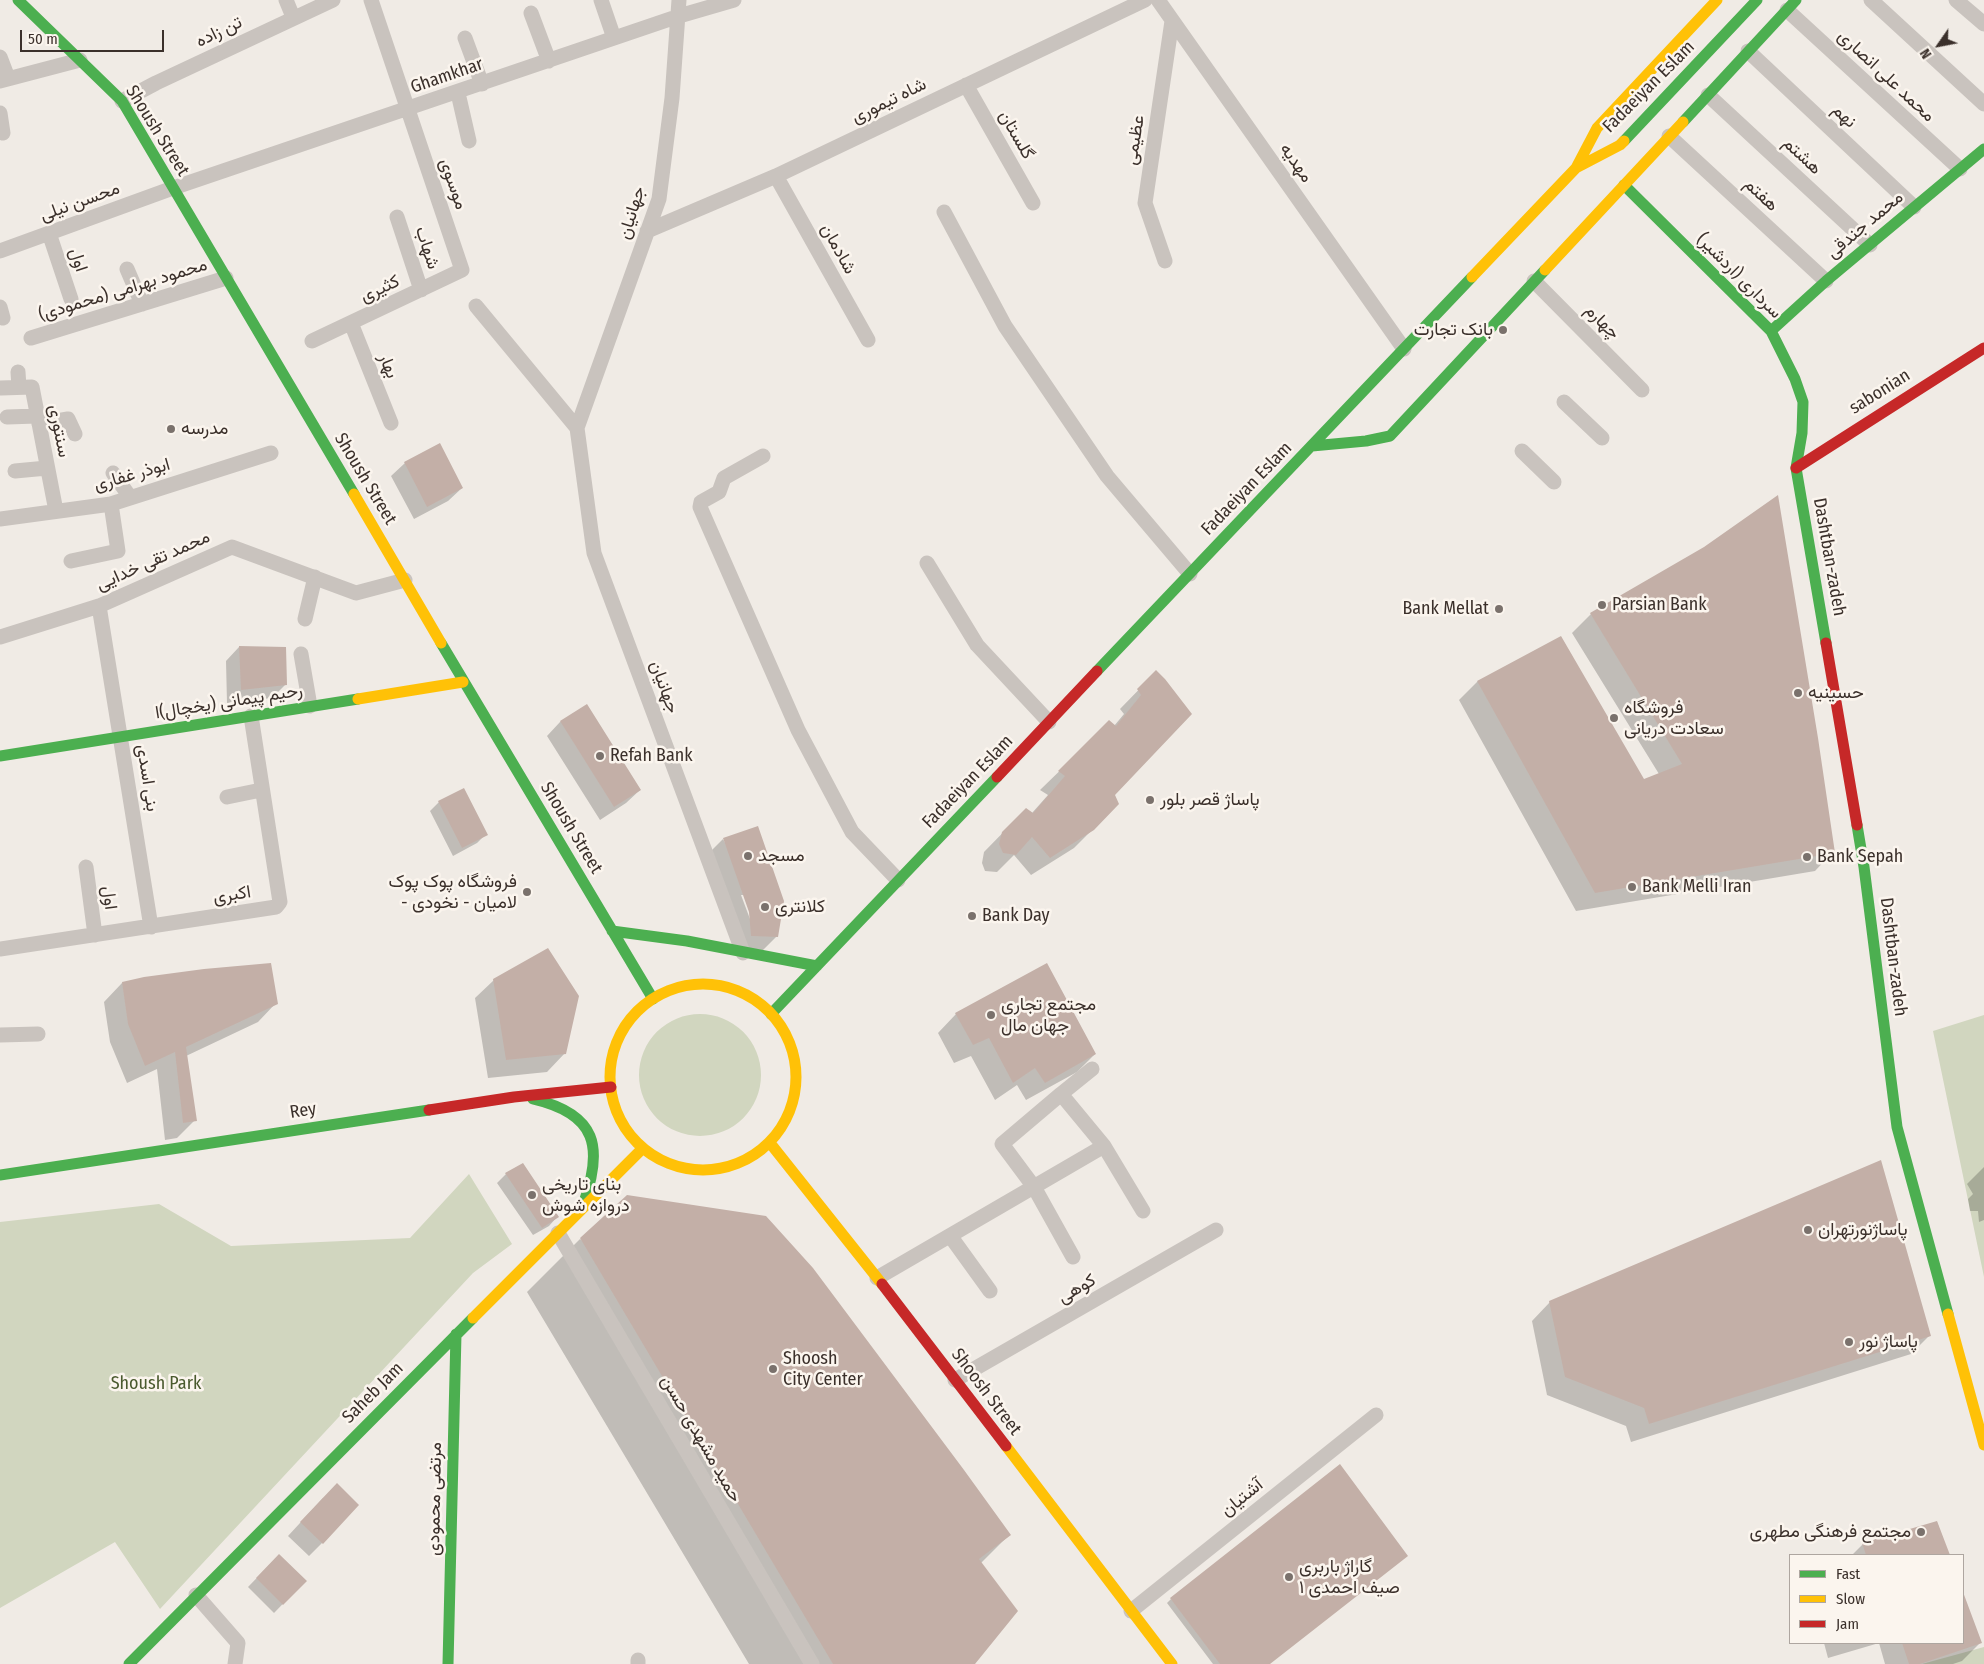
<!DOCTYPE html>
<html>
<head>
<meta charset="utf-8">
<style>
	body { margin:0 }
	#map { position:relative; width:1984px; height:1664px; overflow:hidden; background:#f0ebe5; font-family:"Fira Sans Condensed",sans-serif }
	canvas { display:block }
	.legend { position:absolute; left:1789px; top:1554px; width:175px; height:90px; box-sizing:border-box; background:#fbf5ee; border:1px solid #aea6a0; margin:0; padding:6px 9px; list-style:none; font-size:15px; color:#3b302b }
	.legend li { display:flex; align-items:center; gap:10px; height:25px }
	.legend b { width:25px; border:1px solid #aea6a0 }
	.north { position:absolute; left:1914px; top:20px; width:50px; height:50px; -webkit-text-stroke:4px #fbf5ee; paint-order:stroke; rotate:237deg; font-size:14px; font-weight:700; line-height:20px; text-align:center; color:#3b302b }
	.north::after { content:''; display:block; margin:auto; width:18px; height:22px; background:#3b302b; clip-path:polygon(50% 0,100% 100%,50% 72%,0 100%) }
	.scale { position:absolute; left:20px; top:30px; width:144px; height:22px; box-sizing:border-box; border:2px solid #3b302b; border-top:0; padding-left:6px; font-size:15px; line-height:18px; white-space:nowrap; color:#3b302b; -webkit-text-stroke:4px #fbf5ee; paint-order:stroke }
</style>
</head>
<body>
<div id="map">
<canvas width="1984" height="1664"></canvas>
<ul class="legend">
<li><b style="height:6px;background:#4caf50"></b>Fast</li>
<li><b style="height:6px;background:#ffc107"></b>Slow</li>
<li><b style="height:6px;background:#c62828"></b>Jam</li>
</ul>
<div class="north">N</div>
<div class="scale">50 m</div>
</div>
<script>
const ctx = document.querySelector('canvas').getContext('2d');
ctx.lineJoin = 'round';
function fill(path, color) { ctx.fillStyle = color; ctx.fill(path, 'evenodd'); }
function strokePath(path, color, width, dash) { ctx.strokeStyle = color; ctx.lineWidth = width; ctx.lineCap = dash ? 'butt' : 'round'; ctx.setLineDash(dash || []); ctx.stroke(path); }
function label(font, color, halo, rows, align = 'center') {
  ctx.font = font + ' "Fira Sans Condensed",Vazirmatn,sans-serif'; ctx.lineWidth = 5; ctx.setLineDash([]); ctx.textBaseline = 'middle'; ctx.strokeStyle = halo; ctx.fillStyle = color; for (const [text, x, y, turn = 0] of rows) {
    ctx.save(); ctx.translate(x, y); ctx.rotate((+turn || 0) * Math.PI / 180); ctx.textAlign = isNaN(turn) ? turn : align; if (halo) ctx.strokeText(text, 0, 0); ctx.fillText(text, 0, 0); ctx.restore();
  }
}
const green = new Path2D(`
	M639 1075a61 61 0 1 1 122 0a61 61 0 1 1-122 0Z
	M1984 1015V1277L1933 1031Z
	M469 1174 512 1244 473 1273 160 1609 115 1542 0 1608V1222L159 1204 231 1246 410 1238Z
	M1984 1647V1664H1922Z`);
const shadow = new Path2D(`
	M405 463 462 488 448 501 414 519 391 476Z
	M1704 548 1833 852 1815 871 1576 911 1459 700 1477 682 1561 637 1643 780 1659 774 1572 633 1591 614Z
	M239 647 286 684 272 698 227 703 226 661Z
	M1156 672 1113 795 1093 829 1074 848 1031 875 1014 855 997 872 985 871 982 863 984 852 1026 809 1032 813 1048 795 1040 790 1110 722 1114 726 1124 714 1120 709Z
	M586 706 640 790 626 803 600 820 547 736 560 722Z
	M439 802 486 834 477 843 453 856 430 811Z
	M723 839 777 936 763 950 737 949 705 857ZM741 895H744L752 918 750 919Z
	M494 980 565 1053 547 1072 488 1078 475 998Z
	M122 983 276 1003 258 1022 186 1056 195 1120 177 1138 165 1140 157 1069 127 1083 110 1042 104 1002Z
	M956 1014 1095 1054 1077 1072 1026 1100 1017 1085 995 1100 971 1056 954 1063 938 1033Z
	M1984 1167V1220L1979 1222 1978 1211H1970L1968 1199 1973 1194 1967 1184Z
	M506 1174 557 1217 549 1226 533 1235 497 1183Z
	M580 1239 1009 1535 981 1563 973 1664H749L527 1292Z
	M1550 1302 1929 1336 1911 1354 1631 1442 1626 1426 1547 1395 1532 1321Z
	M323 1498 322 1543 309 1556 288 1536Z
	M1937 1522 1949 1555H1852L1863 1544Z
	M279 1555 305 1581 274 1613 248 1587Z
	M1963 1595 1980 1643 1962 1661 1953 1664H1885L1879 1643 1828 1658 1824 1643H1963Z
	M1171 1599 1270 1664H1213L1167 1603Z`);
const building = new Path2D(`
	M440 443 463 488 427 507 404 462Z
	M1778 495 1818 738 1835 853 1595 893 1477 681 1561 636 1644 779 1682 764 1590 613 1704 547Z
	M239 646 286 647 287 685 241 690Z
	M1156 670 1165 679 1192 714 1115 795 1119 804 1094 830 1050 858 1032 837 1016 855 1003 853 999 844 1002 832 1026 808 1033 813 1065 776 1058 771 1109 720 1116 726 1141 695 1137 689Z
	M587 704 641 790 614 807 560 721Z
	M464 788 488 835 462 848 438 801Z
	M758 826 784 901 778 937 751 936 749 912 723 838Z
	M548 948 579 996 566 1054 506 1060 493 979Z
	M271 963 278 1004 186 1047 197 1121 183 1123 175 1052 145 1066 128 1024 122 982 144 977 204 969Z
	M1047 963 1096 1054 1045 1083 1035 1068 1013 1083 989 1038 973 1045 955 1013Z
	M1881 1160 1931 1336 1649 1424 1644 1408 1565 1377 1549 1301Z
	M523 1163 559 1217 542 1228 505 1173Z
	M627 1195 766 1216 813 1268 964 1470 1011 1535 979 1559 1018 1611 975 1664H833L580 1238Z
	M1340 1464 1408 1556 1270 1664H1220L1170 1598Z
	M337 1483 359 1505 323 1544 300 1522Z
	M1937 1521 1950 1555H1866L1862 1543Z
	M279 1554 307 1581 283 1605 256 1578Z
	M1963 1592 1982 1643 1920 1664H1909L1902 1643H1963Z`);
const street = new Path2D(`
	M286 0 293 17
	M601 0 614 38
	M679 0 672 98 659 199 577 428 594 553 743 953
	M1158 0 1404 349
	M1871 0 1984 104
	M1956 0 1984 24
	M1787 10 1960 169
	M531 13 549 61
	M465 38 482 84
	M1748 51 1914 207
	M0 57 8 78
	M0 81 80 60
	M966 85 1033 203
	M458 93 469 141
	M1708 95 1870 245
	M122 101 156 83 333 0
	M0 113 3 133
	M1669 136 1826 281
	M776 176 868 340
	M944 212 1005 326 1107 476 1190 574
	M397 217 421 290
	M647 231 776 176 1145 0
	M49 233 71 299
	M0 251 173 188 679 16 734 0
	M1165 261 1145 203 1172 21
	M127 269 142 304
	M1534 281 1642 390
	M476 306 577 428
	M0 307 3 318
	M351 323 391 423
	M31 338 226 278
	M312 341 462 270 371 0
	M18 372 19 387
	M1 388 32 387 56 511
	M1564 402 1602 438
	M7 417 37 416
	M39 424 68 419 75 434
	M1522 451 1554 482
	M763 456 724 478 719 492 701 502 700 507 798 730 852 832 898 880
	M15 471 47 468
	M113 473 130 497
	M0 519 111 504 271 453
	M71 561 118 551 111 504
	M927 563 977 645 1049 722
	M99 606 151 927
	M305 619 315 577
	M0 637 99 606 232 547 356 593 405 580
	M301 654 310 706
	M227 797 261 790
	M86 867 95 935
	M0 949 276 907 280 902 251 716
	M0 1035 38 1034
	M1061 1094 1092 1069
	M558 1233 812 1664
	M951 1237 990 1291
	M1073 1257 1034 1187 1002 1144 1061 1094 1104 1146 1143 1211
	M877 1278 1104 1146
	M955 1380 1216 1230
	M196 1595 238 1643 235 1664
	M1131 1611 1376 1415
	M638 1664V1660`);
const fast = new Path2D(`
	M18 0 122 101 354 494
	M1683 122 1796 0
	M1624 141 1757 0
	M1624 185 1771 331 1795 379 1803 402 1802 433 1796 468 1826 643
	M1771 331 1826 281 1984 149
	M1312 446 1366 441 1390 436 1545 270
	M441 643 653 999
	M1097 671 1472 277
	M0 756 358 699
	M1857 825 1864 867 1897 1127 1948 1314
	M612 931 687 941 817 966
	M771 1014 997 777
	M533 1099C597 1114 604 1147 583 1205
	M0 1175 429 1110
	M129 1664 473 1318
	M448 1664 456 1334`);
const slow = new Path2D(`
	M1576 168 1597 128 1717 0
	M1545 270 1683 122
	M1472 277 1576 168 1620 145 1624 141
	M354 494 441 643
	M358 699 463 682
	M610 1077a93 93 0 1 1 186 0a93 93 0 1 1-186 0Z
	M770 1143 882 1284
	M1948 1314 1984 1445
	M473 1318 643 1148
	M1006 1446 1172 1664`);
const jam = new Path2D(`
	M1796 468 1984 348
	M1826 643 1857 825
	M997 777 1097 671
	M429 1110 514 1097 611 1087
	M882 1284 1006 1446`);
const markers = [
	[1503,330,5,"#7a716c"],
	[171,429,5,"#7a716c"],
	[1602,605,5,"#7a716c"],
	[1499,609,5,"#7a716c"],
	[1798,693,5,"#7a716c"],
	[1614,718,5,"#7a716c"],
	[600,756,5,"#7a716c"],
	[1150,800,5,"#7a716c"],
	[748,856,5,"#7a716c"],
	[1807,857,5,"#7a716c"],
	[1632,887,5,"#7a716c"],
	[527,892,5,"#7a716c"],
	[765,907,5,"#7a716c"],
	[972,916,5,"#7a716c"],
	[991,1015,5,"#7a716c"],
	[532,1195,5,"#7a716c"],
	[1808,1230,5,"#7a716c"],
	[1849,1342,5,"#7a716c"],
	[773,1369,5,"#7a716c"],
	[1921,1532,5,"#7a716c"],
	[1289,1577,5,"#7a716c"]
];
const streetNames = [
	["تن زاده",219,32,-26],
	["Ghamkhar",447,76,-19],
	["محمد علی انصاری",1886,76,43],
	["Fadaeiyan Eslam",1649,87,-45],
	["شاه تیموری",889,101,-26],
	["نهم",1844,116,43],
	["Shoush Street",157,131,58],
	["گلستان",1016,135,60],
	["عظیمی",1135,140,-81],
	["هشتم",1802,156,43],
	["مهدیه",1296,163,55],
	["موسوی",453,184,71],
	["هفتم",1761,195,43],
	["محسن نیلی",80,202,-20],
	["جهانیان",632,213,-73],
	["محمد جندقی",1865,225,-40],
	["شهاب",427,248,72],
	["شادمان",838,249,61],
	["اول",78,260,72],
	["سرداری (اردشیر)",1739,276,45],
	["کثیری",380,289,-25],
	["محمود بهرامی (محمودی)",123,290,-17],
	["چهارم",1602,322,45],
	["بهار",388,366,68],
	["sabonian",1880,392,-32],
	["سنتوری",59,431,79],
	["ابوذر غفاری",132,475,-16],
	["Shoush Street",365,479,59],
	["Fadaeiyan Eslam",1247,489,-46],
	["Dashtban-zadeh",1829,557,80],
	["محمد تقی خدایی",153,561,-24],
	["جهانیان",664,687,70],
	["رحیم پیمانی (یخچال)ا",229,702,-9],
	["بنی اسدی",147,778,81],
	["Fadaeiyan Eslam",968,782,-46],
	["Shoush Street",571,828,59],
	["اکبری",232,895,-9],
	["اول",109,898,83],
	["Dashtban-zadeh",1893,957,83],
	["Rey",303,1111,-9],
	["کوهی",1077,1289,-30],
	["Shoosh Street",986,1392,53],
	["Saheb Jam",373,1393,-45],
	["حمید مشهدی حسن",701,1439,60],
	["آشتیان",1242,1498,-39],
	["مرتضی محمودی",435,1499,-89]
];
const poiNames = [
	["بانک تجارت",1493,330,"right"],
	["مدرسه",181,429],
	["Parsian Bank",1612,605],
	["Bank Mellat",1489,609,"right"],
	["حسینیه",1808,693],
	["فروشگاه",1624,708],
	["سعادت دریانی",1624,729],
	["Refah Bank",610,756],
	["پاساژ قصر بلور",1160,800],
	["مسجد",758,856],
	["Bank Sepah",1817,857],
	["فروشگاه پوک پوک",517,882,"right"],
	["- لاميان - نخودی",517,903,"right"],
	["Bank Melli Iran",1642,887],
	["کلانتری",775,907],
	["Bank Day",982,916],
	["مجتمع تجاری",1001,1005],
	["جهان مال",1001,1026],
	["بنای تاریخی",542,1185],
	["دروازه شوش",542,1206],
	["پاساژنورتهران",1818,1230],
	["پاساژ نور",1859,1342],
	["Shoosh",783,1359],
	["City Center",783,1380],
	["مجتمع فرهنگی مطهری",1911,1532,"right"],
	["گاراژ باربری",1299,1567],
	["صیف احمدی ۱",1299,1588]
];
const parkNames = [
	["Shoush Park",156,1384]
];
fill(green, '#d1d6bf');
fill(shadow, '#0003');
fill(building, '#c3afa7');
strokePath(street, '#c9c3be', 15);
strokePath(fast, '#4caf50', 11);
strokePath(slow, '#ffc107', 11);
strokePath(jam, '#c62828', 11);
for (const [x, y, r, color] of markers) { const dot = new Path2D(); dot.arc(x, y, r, 0, 2 * Math.PI); ctx.fillStyle = color; ctx.fill(dot); strokePath(dot, '#fbf5ee', 2); }
label('18px', '#3b302b', '#fbf5ee', streetNames);
label('18px', '#3b302b', '#fbf5ee', poiNames, 'left');
label('18px', '#4a5a2e', '#fbf5ee', parkNames);
</script>
</body>
</html>
